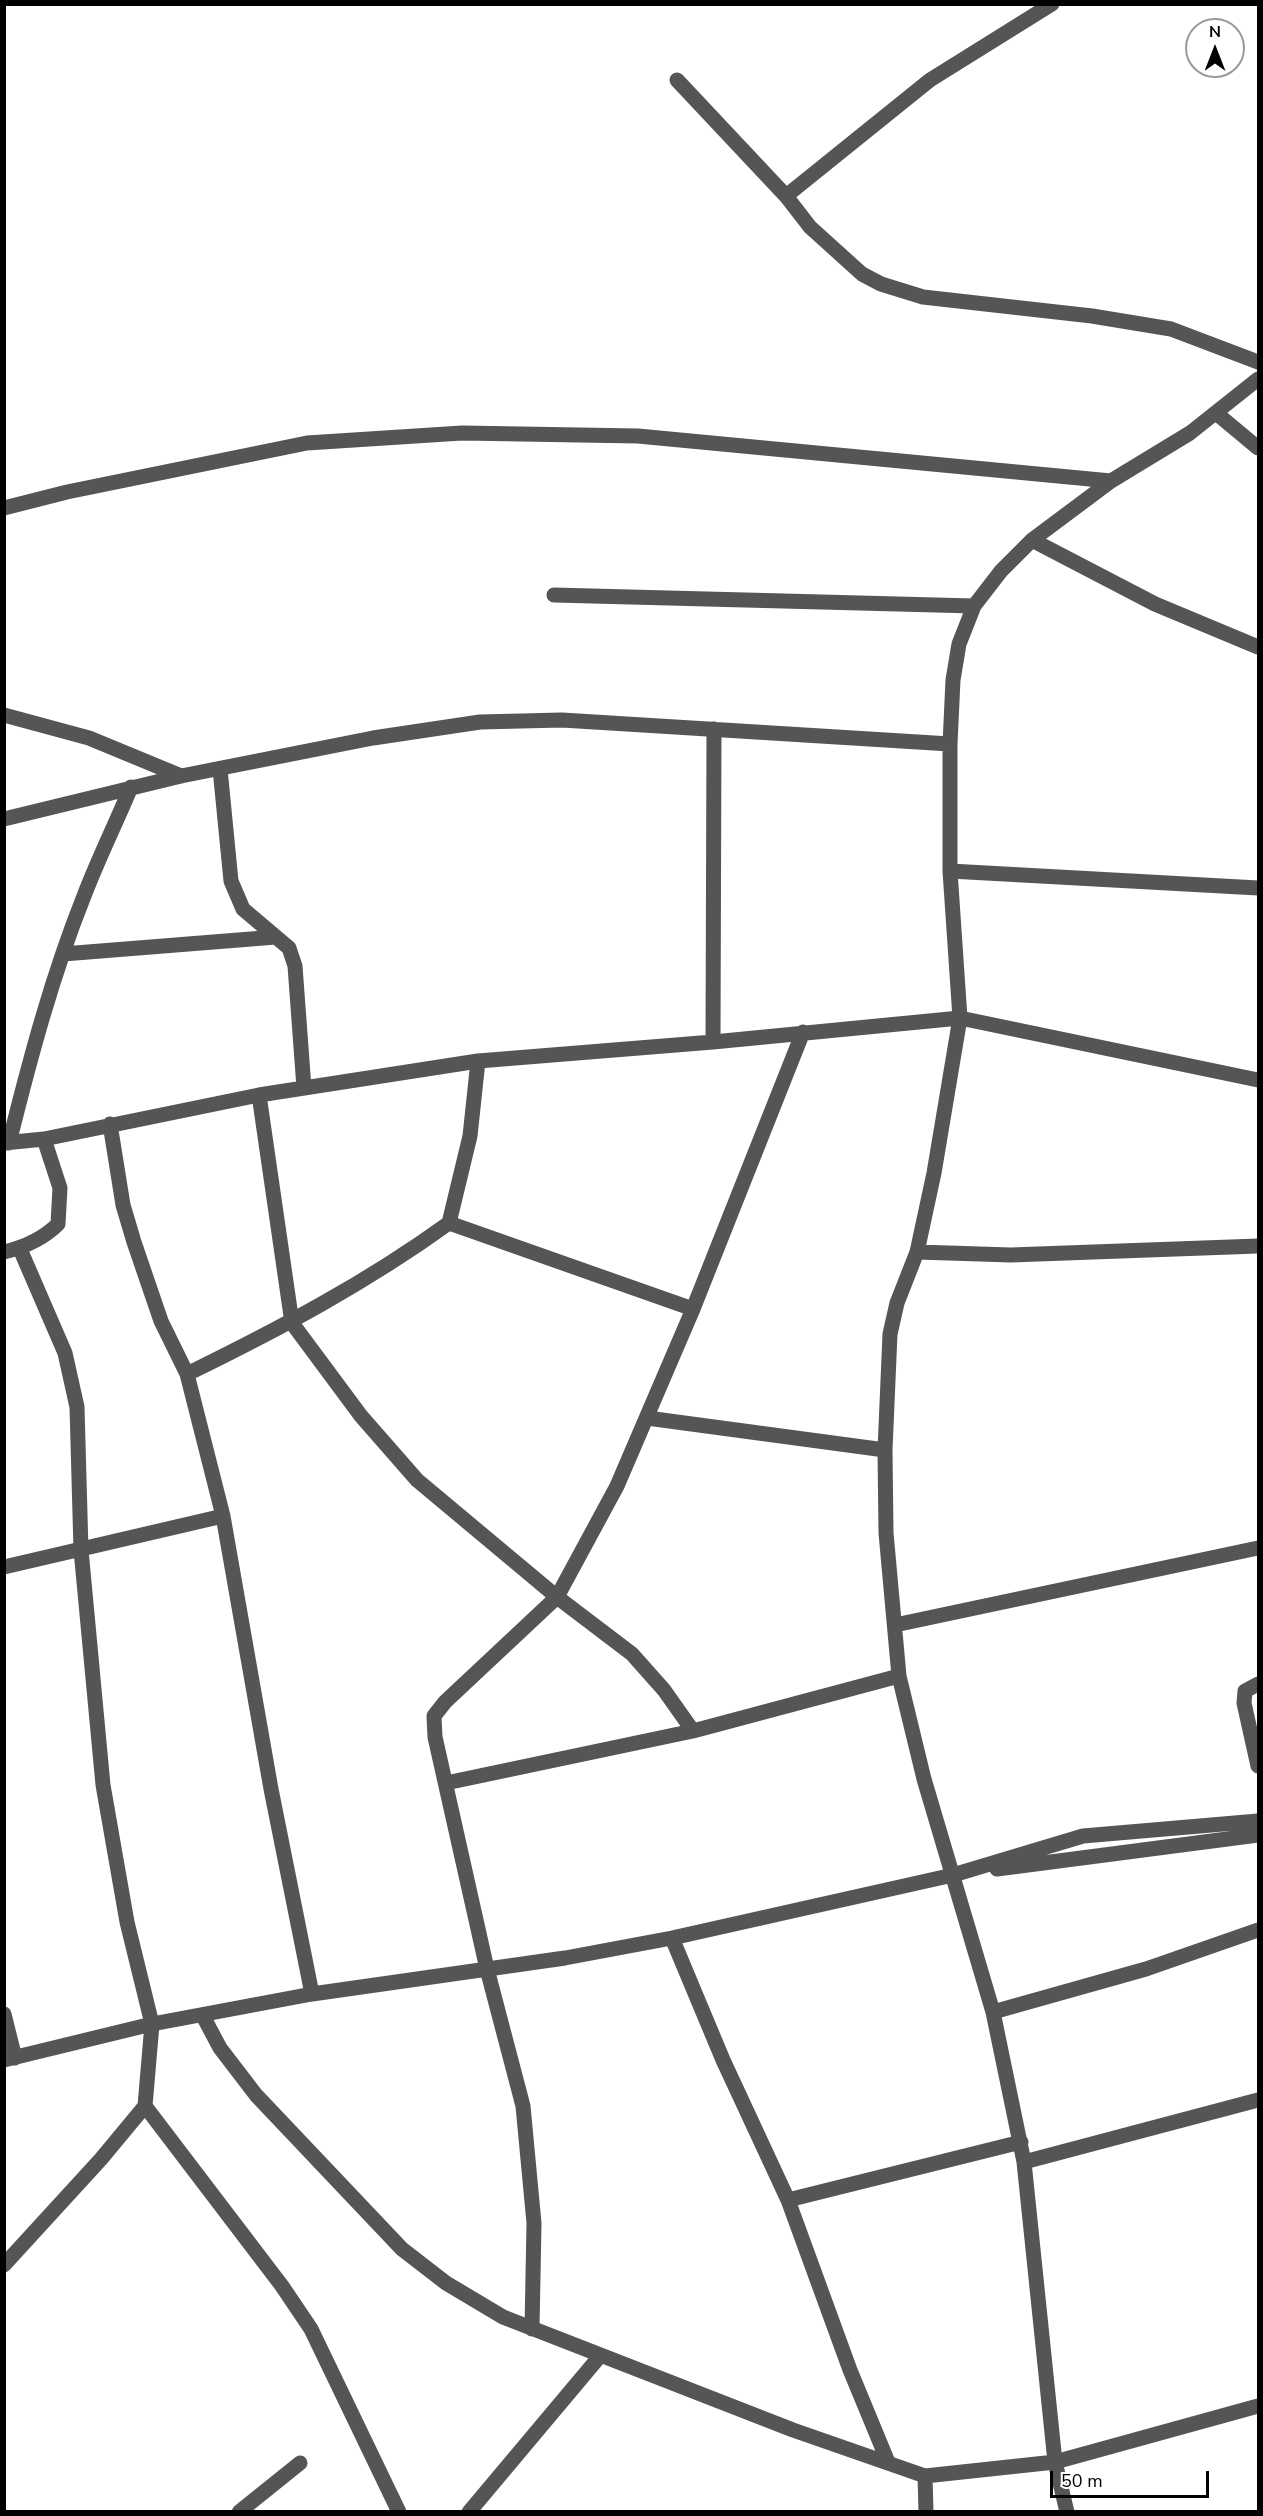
<!DOCTYPE html>
<html>
<head>
<meta charset="utf-8">
<style>
	body { margin:0 }
	#map { position:relative; width:1263px; height:2516px; overflow:hidden; background:#fff; font-family:"Nunito Sans",sans-serif }
	canvas { display:block }
	.frame { position:absolute; inset:0; border:6px solid #000; pointer-events:none }
	.north { position:absolute; left:1185px; top:18px; width:60px; height:60px; box-sizing:border-box; background:#fff; border:2px solid #999; border-radius:50%; rotate:0deg; font-size:16px; font-weight:700; line-height:24px; text-align:center; color:#000 }
	.north::after { content:''; display:block; margin:auto; width:21px; height:27px; background:#000; clip-path:polygon(50% 0,100% 100%,50% 72%,0 100%) }
	.scale { position:absolute; left:1050px; top:2471px; width:159px; height:27px; box-sizing:border-box; border:3px solid #000; border-top:0; padding-left:8px; font-size:18px; line-height:21px; white-space:nowrap; color:#000; -webkit-text-stroke:4px #fff; paint-order:stroke }
</style>
</head>
<body>
<div id="map">
<canvas width="1263" height="2516"></canvas>
<div class="frame"></div>
<div class="north">N</div>
<div class="scale">50 m</div>
</div>
<script>
const ctx = document.querySelector('canvas').getContext('2d');
ctx.lineJoin = 'round';
function strokePath(path, color, width, dash) { ctx.strokeStyle = color; ctx.lineWidth = width; ctx.lineCap = dash ? 'butt' : 'round'; ctx.setLineDash(dash || []); ctx.stroke(path); }
const minor = new Path2D(`
	M677 80 786 196 810 227 862 274 881 284 923 297 1092 316 1171 329 1258 362
	M786 196 930 80 1052 4
	M1216 413 1258 448
	M4 508 67 492 307 443 462 433 638 436 1111 481
	M1032 540 1155 604 1258 647
	M554 595 974 606
	M4 715 89 738 181 776
	M220 769 231 881 243 909 289 948 295 966 304 1088
	M4 819 181 776 373 738 480 722 562 720 950 744
	M950 871 1258 888
	M63 954 276 937
	M713 1042 714 729
	M259 1095 292 1323 361 1416 417 1480 557 1597 632 1654 664 1690 693 1731
	M110 1124 123 1205 134 1242 161 1321 187 1374 223 1516 271 1789 312 1994
	M4 1143 44 1139 259 1095 478 1061 713 1042 960 1018 1258 1080
	M9 1143C30 1059 52 976 84 896 98 859 116 823 131 787
	M449 1223 693 1309
	M4 1252C25 1247 43 1239 58 1224L60 1188 44 1139
	M917 1252 1011 1255 1258 1246
	M187 1374C279 1329 366 1283 449 1223L470 1136 478 1061
	M647 1418 885 1450
	M4 1567 223 1516
	M895 1625 1258 1548
	M1258 1684 1245 1691 1244 1703 1258 1766
	M446 1783 693 1731 899 1676
	M997 1869 1258 1835
	M672 1938 723 2060 788 2200 850 2370 888 2462
	M993 2012 1146 1969 1258 1930
	M4 2014 15 2058
	M203 2016 220 2048 256 2095 402 2249 446 2283 503 2317 793 2430 925 2476 1055 2462 1258 2406
	M4 2060 152 2024 312 1994 565 1958 672 1938 953 1875 1083 1836 1258 1821
	M145 2106 282 2286 311 2329 399 2512
	M1024 2162 1258 2100
	M788 2200 1021 2142
	M4 2265 101 2159 145 2106 152 2024 127 1922 103 1785 81 1550 77 1407 65 1353 20 1249
	M532 2329 534 2223 523 2106 487 1969 435 1737 434 1716 445 1702 557 1597 617 1486 693 1309 803 1032
	M925 2476 926 2512
	M239 2512 300 2463
	M469 2512 600 2356
	M1067 2512 1055 2462 1024 2162 993 2012 924 1779 899 1676 886 1533 885 1450 890 1334 897 1303 917 1252 934 1173 960 1018 950 871V744L953 680 959 644 974 606 1001 571 1032 540 1111 481 1190 433 1258 379`);
strokePath(minor, '#555', 15);
</script>
</body>
</html>
